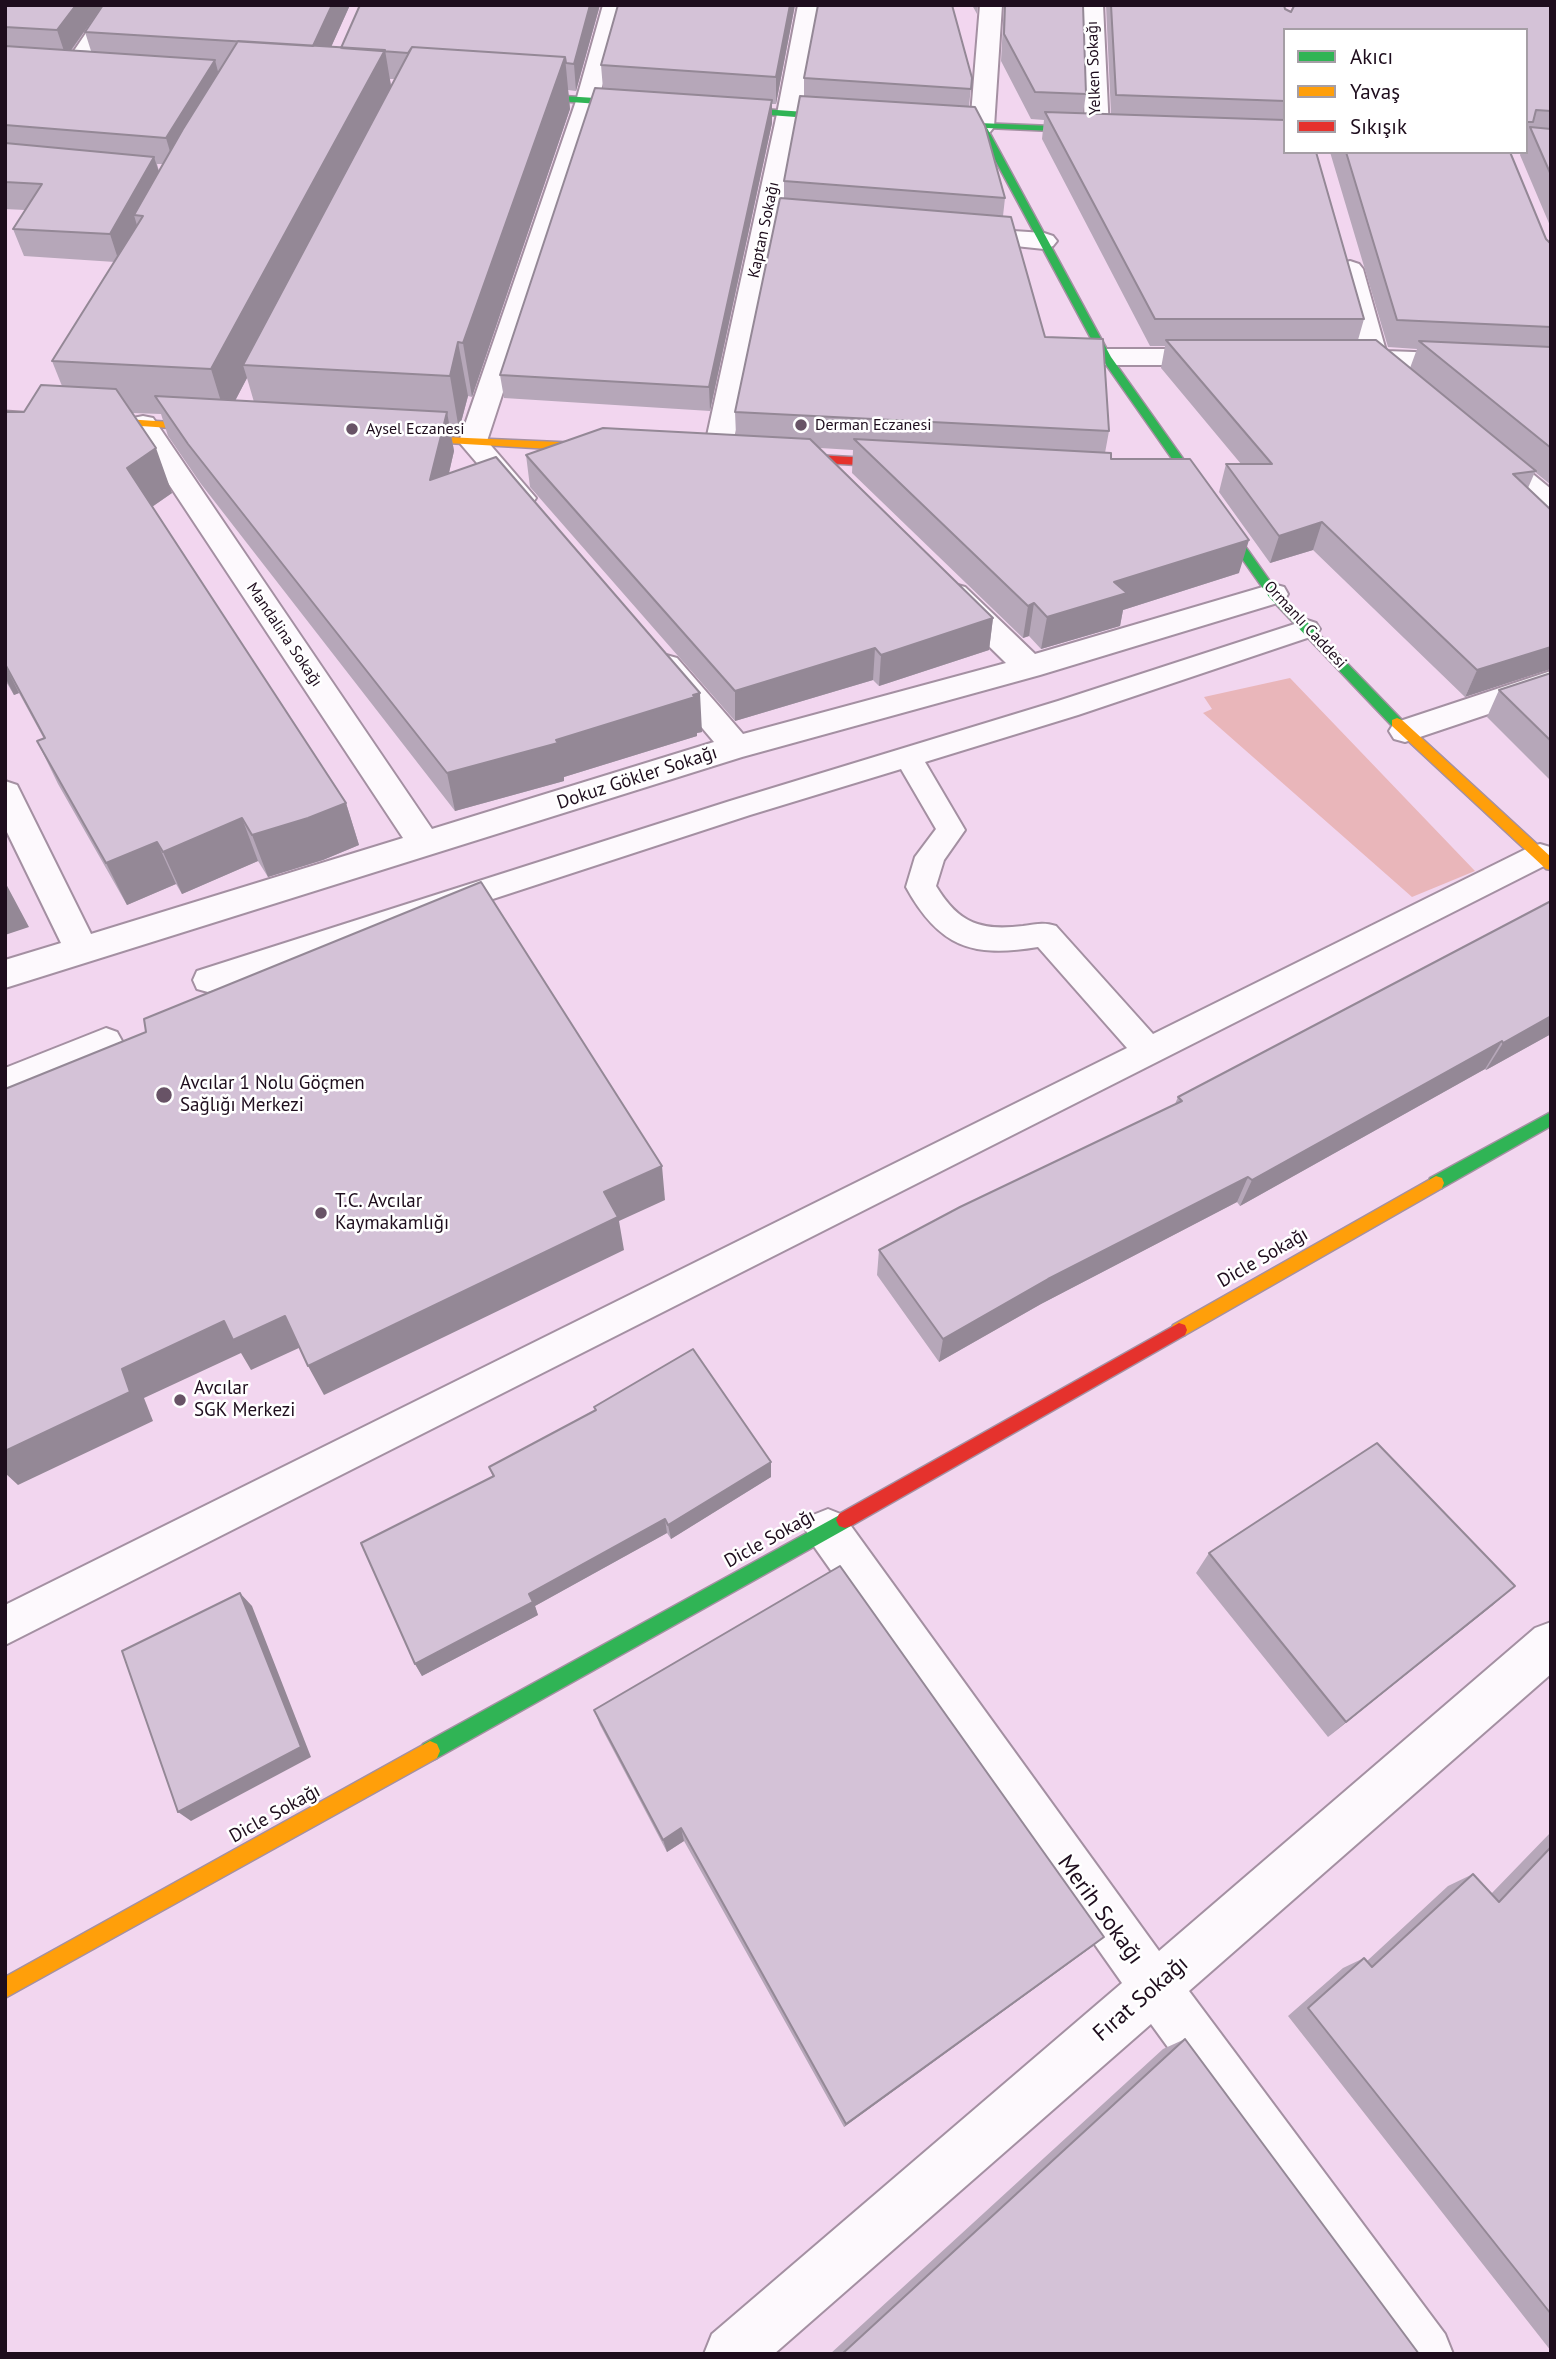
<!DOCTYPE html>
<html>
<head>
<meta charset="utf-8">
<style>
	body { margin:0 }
	#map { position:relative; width:1556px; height:2359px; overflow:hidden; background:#f2d6ef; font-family:"PT Sans",sans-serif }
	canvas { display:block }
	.frame { position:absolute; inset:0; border:7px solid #1e0d1d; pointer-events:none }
	.legend { position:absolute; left:1283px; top:28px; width:245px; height:126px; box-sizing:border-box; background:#fff; border:2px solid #a59ea5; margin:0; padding:9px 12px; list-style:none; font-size:21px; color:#1e0d1d }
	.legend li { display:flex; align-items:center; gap:14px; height:35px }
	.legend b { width:35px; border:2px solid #a59ea5 }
</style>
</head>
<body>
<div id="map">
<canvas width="1556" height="2359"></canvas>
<div class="frame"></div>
<ul class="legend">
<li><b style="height:9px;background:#30b455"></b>Akıcı</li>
<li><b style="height:9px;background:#ff9f0a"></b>Yavaş</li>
<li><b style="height:9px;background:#e5322d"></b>Sıkışık</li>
</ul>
</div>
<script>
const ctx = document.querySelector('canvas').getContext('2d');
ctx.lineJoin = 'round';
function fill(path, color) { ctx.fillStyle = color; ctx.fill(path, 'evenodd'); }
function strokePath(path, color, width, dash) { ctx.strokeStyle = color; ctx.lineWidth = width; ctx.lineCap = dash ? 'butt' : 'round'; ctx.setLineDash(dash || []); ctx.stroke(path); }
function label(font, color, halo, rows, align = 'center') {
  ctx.font = font + ' "PT Sans",sans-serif'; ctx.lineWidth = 5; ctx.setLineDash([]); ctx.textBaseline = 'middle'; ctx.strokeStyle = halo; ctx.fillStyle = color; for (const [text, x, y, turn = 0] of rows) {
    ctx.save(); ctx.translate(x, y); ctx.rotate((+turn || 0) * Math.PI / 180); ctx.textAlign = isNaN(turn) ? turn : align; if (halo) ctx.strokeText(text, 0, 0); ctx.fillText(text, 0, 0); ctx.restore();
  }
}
const green = new Path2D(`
	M1290 678 1475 871 1412 897 1203 713 1212 709 1204 697Z`);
const lane = new Path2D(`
	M1307 620 1316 623 1320 629 1316 635 1078 715 925 762 965 830 944 860 936 886C959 924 981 931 1023 926 1036 924 1044 922 1056 926L1153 1034 1530 847 1540 844 1550 847V863L5 1645V1605L1127 1048 1038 947C972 958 939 947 906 887L915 857 936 829 901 769 750 815 208 992 197 989 193 980 197 971 730 801 1058 701Z
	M106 1028 117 1032 122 1041 117 1050 5 1095V1068Z`);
const street = new Path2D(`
	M105 5H127L82 72H66L63 67Z
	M603 5H625L598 101 487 441 536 498 532 504 522 507 512 504 459 442 576 101Z
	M798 5H820L801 114 731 454 727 460 717 463 707 460 703 454 777 114Z
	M980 5H1002L994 127 990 132H974L970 127Z
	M1081 5H1103L1109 130 1105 135H1089L1085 130Z
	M967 228 1044 233 1053 236 1057 241 1053 246 1044 249 958 240 955 235 958 230Z
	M1350 261 1359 264 1363 269 1386 351 1551 357V373L1404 367 1406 371 1403 377C1381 382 1382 368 1366 366 1357 364 1347 365 1338 363L1334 357 1338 351 1360 349 1337 269 1341 264Z
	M1106 349H1216L1225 351 1229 357 1225 363 1216 365H1106L1097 363 1093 357 1097 351Z
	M143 416 153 418 432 829 714 742 650 666 655 658 666 655 677 658 743 734 1006 663 943 601 939 594 943 587 954 584 965 587 1035 654 1273 584 1284 587 1288 594 1284 601 1040 675 742 757 5 988V960L61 943 5 828V781L17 785 21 793 91 934 403 838 129 424 133 418Z
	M1490 444 1500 447 1551 489V513L1541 510 1480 459 1476 453 1480 447Z
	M1551 671V693L1405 742 1394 739 1389 731 1394 723Z
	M828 1509 843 1515 1159 1951 1535 1628 1551 1622V1674L1189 1991 1445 2334 1453 2354H1391L1151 2024 774 2354H704L712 2334 1122 1983 813 1545 806 1530 813 1515Z`);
const fast = new Path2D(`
	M517 93 642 101 647 104 642 107 514 98 512 96Z
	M720 106 848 115 853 118 848 121 717 111 715 109Z
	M930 121 1100 128V132L1097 133 987 128 1111 357 1277 591 1402 720V726H1392L1269 597 1102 359 978 128 933 126 928 123Z
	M1551 1112V1126L1442 1188H1430L1428 1183 1430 1178Z
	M845 1512 851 1514 854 1520 851 1526 437 1758 430 1761 423 1758 420 1751 423 1744Z`);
const slow = new Path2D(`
	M5 411 216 425 222 428 216 431 5 417Z
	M399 435 604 444 610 448 604 452 395 440 393 438Z
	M1397 718 1402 720 1551 857V870L1546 869 1392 726V720Z
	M1436 1176 1442 1178 1444 1183 1442 1188 1185 1335 1179 1337 1173 1335 1171 1330 1173 1325Z
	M430 1741 437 1744 440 1751 437 1758 5 1998V1977Z`);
const jam = new Path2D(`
	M780 453 905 460 911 464 905 468 776 460 774 457Z
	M1179 1323 1185 1325 1187 1330 1185 1335 851 1526 845 1528 839 1526 836 1520 839 1514Z`);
const wall = new Path2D(`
	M5 5H103L72 50 91 51 85 32 350 5 331 47 341 48 360 5H600L576 91 568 90 570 109 472 397 468 396 459 430 450 429 454 451 449 473 702 732 697 733V736L564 777V781L455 811 201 484 168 436 161 414 132 413 172 493 152 507 346 803 359 845 323 860 268 877 258 861 182 894 176 884 127 905 58 784 37 741 44 739 19 693 14 695 5 680V412H24L62 386 52 361 115 262 24 256 13 229 25 210 5 209ZM390 79H395L391 86ZM157 164H163L159 171ZM247 378 254 402 235 401Z
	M618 5H795L776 104H772V123L710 411 504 398 500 375 603 89 601 65Z
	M972 5H978L977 14Z
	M1004 5H1083L1086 94 1083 113 1111 114 1106 5H1284L1285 9 1291 12 1551 5V228L1520 155 1521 152H1526V30H1285V152L1364 319 1358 340 1410 368 1417 349 1388 347 1330 152H1510L1546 239 1551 244V485L1535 472 1528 488 1551 510 1465 697 1313 550 1270 563 1219 492 1226 464H1241L1161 368 1165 346H1150L1042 139 1044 120 1031 119 1001 61Z
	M804 78H972L969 106 1005 198 1003 216 1045 337 1109 431 1105 453 1239 573 1123 610 1120 626 1041 649 1029 636 1023 638 852 473 853 450 820 448 993 618 989 650 879 686 873 680 735 721 530 487 526 455 736 435 735 412 784 198V181L804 96Z
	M1551 673V781L1487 717 1499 690Z
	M1551 901V1034L1486 1070 1485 1069 1240 1206 1237 1202 1041 1304 939 1362 877 1275 879 1250 1175 1104 1178 1097Z
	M594 1407 771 1462V1477L671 1539 667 1533 535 1606 538 1615 422 1676 415 1664 493 1477 489 1467 595 1410Z
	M1209 1553 1493 1605 1328 1737 1196 1573Z
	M594 1710 1104 1937 1093 1946 844 2127 684 1841 667 1852 600 1725Z
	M1551 1832V2351L1288 2016 1343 1968 1364 1958 1367 1961 1448 1886 1473 1874 1491 1894Z
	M1185 2039 1419 2354H830L1163 2049Z`);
const shadedWall = new Path2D(`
	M76 5H103L66 57 57 30Z
	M332 5H350L319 74 313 47Z
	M590 5H600L576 91 574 64Z
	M790 5H795L776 104V77Z
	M385 50 393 98 243 365 247 378 226 418 211 369Z
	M565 57 570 109 472 397 463 343Z
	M215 60 222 87 174 165 166 138Z
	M772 100V123L710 411 709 387Z
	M154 157 163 184 143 216 134 215 138 229 119 262 110 234Z
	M458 342 468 396 459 430 450 376Z
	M447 412 454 451 438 520 430 480Z
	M156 448 172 493 143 513 127 468Z
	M1322 522 1313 550 1270 563 1279 536Z
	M1249 540 1239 573 1123 610 1120 626 1041 649 1047 617 1114 582Z
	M1034 603 1029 636 1023 638 1028 606Z
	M993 618 989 650 879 686 881 655Z
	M1551 647V669L1465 697 1477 670Z
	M875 648 873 680 735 721V691Z
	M5 665 19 693 14 695 5 677Z
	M700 693 702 732 697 733V736L564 777V781L455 811 447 773 556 740Z
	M346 803 359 845 323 860 268 877 252 835Z
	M242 818 258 861 182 894 163 852Z
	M157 842 176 884 127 905 106 863Z
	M5 882 29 927 5 935Z
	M1551 1016V1034L1486 1070 1503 1043Z
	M1502 1041 1485 1069 1240 1206 1252 1180Z
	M662 1166 665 1200 619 1221 624 1250 324 1395 308 1366 604 1192Z
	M1248 1177 1237 1202 1041 1304 939 1362 943 1339 1048 1279Z
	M285 1316 301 1347 251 1370 241 1353 144 1398 153 1421 18 1485 5 1473V1451L122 1369 224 1321Z
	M771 1462V1477L671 1539 668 1525Z
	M665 1519 667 1533 535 1606 538 1615 422 1676 415 1664 529 1594Z
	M1515 1586 1493 1605 1328 1737 1346 1722Z
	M240 1593 252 1606 311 1757 191 1821 178 1812Z
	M681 1828 684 1841 667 1852 663 1840Z
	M1104 1937 1093 1946 844 2127 846 2124Z`);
const building = new Path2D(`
	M5 5H76L57 30 5 27Z
	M103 5H332L313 46 85 32Z
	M360 5H590L574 64 566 63 565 57 412 47 408 53 341 48Z
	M618 5H790L776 77 601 65Z
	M818 5H952L972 78 971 89 804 78Z
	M1005 5H1083L1086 94 1035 92 1004 34Z
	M1111 5H1284L1285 9 1291 12 1294 6 1302 5H1551V111L1536 110 1533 122H1526V30H1285V101L1116 95Z
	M238 41 385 50 211 369 52 361 143 216 134 215 183 129Z
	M5 46 215 60 166 138 5 125Z
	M412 47 565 57 463 343 458 342 450 376 243 365Z
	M595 88 772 100 709 387 500 375Z
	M800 96 975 107 985 126 1005 198 784 181Z
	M1045 112 1285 120V152H1316L1364 319H1155Z
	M1530 127 1551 129V175Z
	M5 143 154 157 110 234 13 229 42 184 5 182Z
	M1346 152H1510L1546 239 1551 244V327L1397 320Z
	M780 198 1011 217 1045 337 1103 339 1109 431 735 412Z
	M1166 340H1376L1536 471 1513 474 1551 510V647L1477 670 1322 522 1279 536 1226 464H1272Z
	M1419 341 1551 347V448Z
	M41 385 116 389 156 448 127 468 346 803 308 818 252 835 242 818 163 852 157 842 106 863 37 741 45 738 5 664V412H24Z
	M155 396 447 412 430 480 496 457 700 693 693 695 695 697 556 740 558 743 447 773 188 444Z
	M603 428 810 439 993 618 881 655 875 648 735 691 526 455Z
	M854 439 1111 453V459H1190L1249 540 1114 582 1127 593 1047 617 1034 603 1028 606Z
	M1551 673V741L1499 690Z
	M481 882 662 1166 604 1192 618 1217 308 1366 285 1316 233 1340 224 1321 122 1369 130 1392 5 1451V1089L146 1032 144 1019Z
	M1551 901V1016L1503 1043 1502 1041 1252 1180 1248 1177 1048 1279 943 1339 879 1250 960 1207 1182 1101 1178 1097Z
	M693 1349 771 1462 668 1525 665 1519 529 1594 533 1602 415 1664 361 1543 494 1476 489 1467 596 1410 594 1407Z
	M1377 1443 1515 1586 1346 1722 1209 1553Z
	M840 1566 1104 1937 846 2124 681 1828 663 1840 594 1710Z
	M240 1593 301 1747 178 1812 122 1651Z
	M1551 1847V2314L1308 2008 1364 1958 1372 1967 1473 1874 1499 1902Z
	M1185 2039 1419 2354H842Z`);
const markers = [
	[801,425,7,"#685366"],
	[352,429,7,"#685366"],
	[164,1095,9,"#685366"],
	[321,1213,7,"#685366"],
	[180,1400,7,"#685366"]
];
const farStreetnames = [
	["Yelken Sokağı",1094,68,-92],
	["Kaptan Sokağı",764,230,-78],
	["Ormanlı Caddesi",1305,625,47],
	["Mandalina Sokağı",284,635,56]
];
const farPoinames = [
	["Derman Eczanesi",815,425],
	["Aysel Eczanesi",366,429]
];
const streetNames = [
	["Dokuz Gökler Sokağı",637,778,-18],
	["Dicle Sokağı",1263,1258,-30],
	["Dicle Sokağı",770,1539,-29],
	["Dicle Sokağı",275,1814,-29]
];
const poiNames = [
	["Avcılar 1 Nolu Göçmen",180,1084],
	["Sağlığı Merkezi",180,1106],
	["T.C. Avcılar",335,1202],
	["Kaymakamlığı",335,1224],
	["Avcılar",194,1389],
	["SGK Merkezi",194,1411]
];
const nearStreetnames = [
	["Merih Sokağı",1100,1910,54],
	["Fırat Sokağı",1141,1999,-41]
];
fill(green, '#e9b6ba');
strokePath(lane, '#a490a2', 4);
strokePath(street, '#a490a2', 4);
strokePath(fast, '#a490a2', 3);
strokePath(slow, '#a490a2', 3);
strokePath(jam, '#a490a2', 3);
fill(lane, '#fdf9fd');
fill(street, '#fdf9fd');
fill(fast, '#30b455');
fill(slow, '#ff9f0a');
fill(jam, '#e5322d');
fill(wall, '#b6a7b9');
fill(shadedWall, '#948896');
fill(building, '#d4c2d7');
strokePath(building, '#948896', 2);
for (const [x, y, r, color] of markers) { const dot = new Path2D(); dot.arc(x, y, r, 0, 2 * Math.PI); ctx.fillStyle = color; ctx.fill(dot); strokePath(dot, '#fff', 2.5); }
label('16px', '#1e0d1d', '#fff', farStreetnames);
label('16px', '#1e0d1d', '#fff', farPoinames, 'left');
label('19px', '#1e0d1d', '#fff', streetNames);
label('19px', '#1e0d1d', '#fff', poiNames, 'left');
label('23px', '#1e0d1d', '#fff', nearStreetnames);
</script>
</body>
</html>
